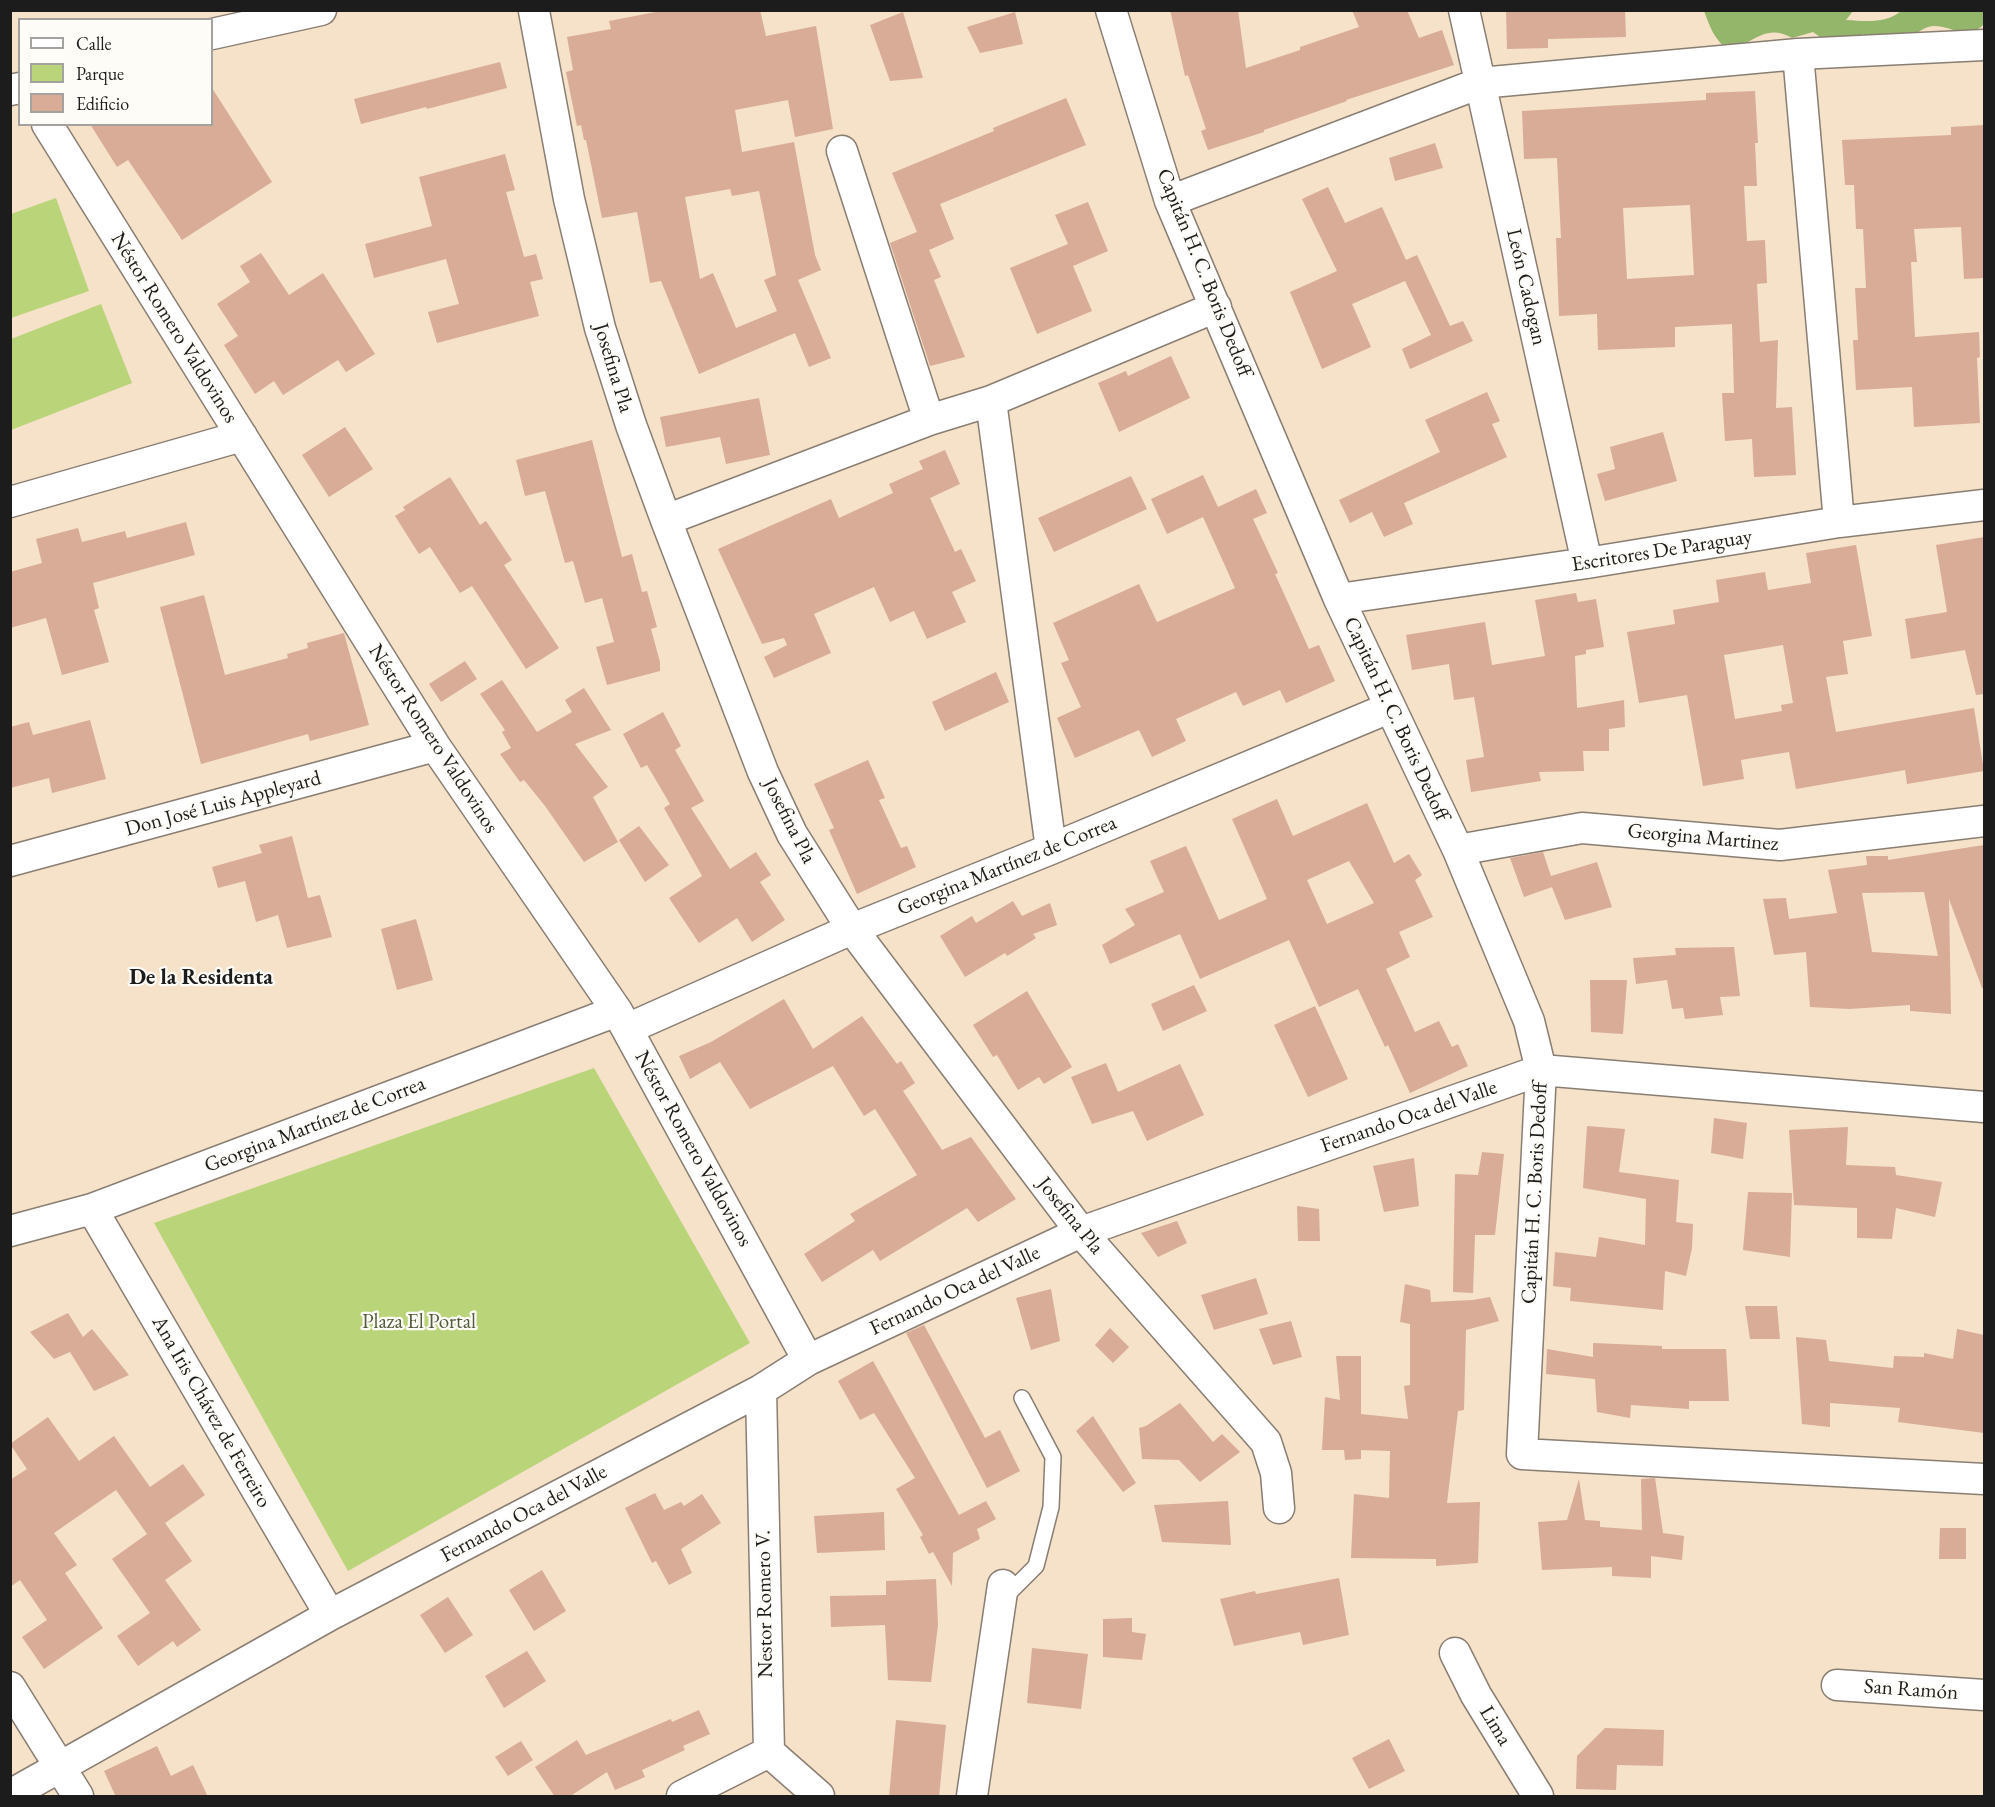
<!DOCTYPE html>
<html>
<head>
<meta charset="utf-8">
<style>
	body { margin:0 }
	#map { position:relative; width:1995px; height:1807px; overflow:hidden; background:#f6e1c9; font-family:"EB Garamond",serif }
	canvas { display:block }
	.frame { position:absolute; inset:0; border:12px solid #1c1c1c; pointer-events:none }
	.legend { position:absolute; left:18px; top:18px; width:195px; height:108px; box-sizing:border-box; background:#fdfcf7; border:2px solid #a3a29f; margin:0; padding:8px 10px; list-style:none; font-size:18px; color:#1c1c1c }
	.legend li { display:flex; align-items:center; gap:12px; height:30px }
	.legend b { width:30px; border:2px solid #a3a29f }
</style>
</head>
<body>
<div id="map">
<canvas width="1995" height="1807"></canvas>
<div class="frame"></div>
<ul class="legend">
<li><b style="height:8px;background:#fff"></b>Calle</li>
<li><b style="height:16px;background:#bad47a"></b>Parque</li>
<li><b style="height:16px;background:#d8ac96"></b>Edificio</li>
</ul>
</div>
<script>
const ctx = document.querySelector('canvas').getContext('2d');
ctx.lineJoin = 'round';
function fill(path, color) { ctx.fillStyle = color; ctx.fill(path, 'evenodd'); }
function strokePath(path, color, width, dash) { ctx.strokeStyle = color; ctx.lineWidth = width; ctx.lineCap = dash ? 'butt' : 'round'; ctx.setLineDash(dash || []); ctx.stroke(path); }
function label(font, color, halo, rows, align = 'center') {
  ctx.font = font + ' "EB Garamond",serif'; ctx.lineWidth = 4.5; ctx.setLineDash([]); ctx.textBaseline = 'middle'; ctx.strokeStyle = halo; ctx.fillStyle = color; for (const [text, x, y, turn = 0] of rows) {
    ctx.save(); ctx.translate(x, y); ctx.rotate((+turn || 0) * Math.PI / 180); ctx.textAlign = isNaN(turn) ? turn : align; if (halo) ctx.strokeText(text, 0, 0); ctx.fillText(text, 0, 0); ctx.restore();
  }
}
const green = new Path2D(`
	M56 198 89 291 11 318V214Z
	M101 304 132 383 11 430V339Z
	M594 1068 750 1343 348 1571 154 1223Z`);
const forest = new Path2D(`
	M1984 10V24C1967 42 1953 26 1934 26 1923 26 1914 36 1905 42L1874 38 1863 34 1857 42 1823 39 1813 32 1792 38C1764 22 1752 46 1728 50 1714 39 1710 27 1704 11H1853L1846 20C1865 21 1886 24 1901 11Z`);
const building = new Path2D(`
	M666 10H760L766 36 816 26 833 129 795 137 788 100 735 110 742 152 794 142 815 255 821 270 798 280 831 358 809 367 795 333 699 374 661 281 650 283 637 212 602 218 586 140H584L581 125 577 126 566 72 573 70 567 37 611 29 609 21ZM730 189 732 196 759 191 776 275 764 280 777 311 736 328 713 273 700 279 685 197Z
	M1170 10H1238L1246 68 1300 50V47L1359 27 1352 10H1407L1419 38 1442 30 1454 65 1346 100 1347 101 1264 130V132L1208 150 1201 131 1206 129 1188 75 1185 76Z
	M1506 10H1625L1626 37 1548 39V48L1507 49Z
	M903 12 923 78 890 81 870 25Z
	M1015 12 1023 44 980 53 967 27Z
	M500 62 507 88 427 109 426 107 361 124 354 99Z
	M212 88 272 182 182 240 128 160 117 167 90 124H212Z
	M1755 91 1758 143H1755L1757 186H1744L1747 241 1765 240 1767 283 1757 284 1760 342 1778 340 1776 408 1792 407 1796 475 1754 477 1752 439 1725 441 1722 393H1734L1732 324 1675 327V347L1598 350 1597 314 1559 316 1556 238H1561L1557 158 1524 159 1522 111 1706 100V93ZM1690 205 1694 275 1627 279 1623 208Z
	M1066 98 1086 145 940 204 954 239 929 250 941 277 934 280 965 357 930 366 890 243 917 232 892 173 994 131 993 128Z
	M1984 125V278L1964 279 1961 227 1914 229 1917 262H1911L1915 337 1979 332 1980 357 1977 358 1980 423 1914 427 1912 387 1856 390 1853 340H1858L1855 288H1866L1863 229H1856L1854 185H1845L1842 140 1951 135V127Z
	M1435 143 1443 168 1395 181 1389 158Z
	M505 154 515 190 506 192 524 257 536 254 543 279 530 282 539 316 437 343 428 312 459 304 446 259 374 278 365 244 432 226 419 177Z
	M1328 187 1345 223 1382 207 1406 260 1417 255 1450 326 1463 321 1473 341 1410 369 1402 349 1431 335 1405 281 1352 304 1371 347 1322 369 1290 292 1337 271 1302 199Z
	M1088 202 1108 251 1073 266 1092 311 1037 334 1010 268 1068 244 1055 215Z
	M261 253 289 295 323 273 375 354 346 372 338 360 283 395 274 381 255 394 224 345 238 336 217 304 250 282 240 266Z
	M1171 356 1190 398 1119 432 1098 383 1126 371 1128 376Z
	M1487 392 1500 421 1492 424 1507 457 1404 503 1413 524 1384 537 1372 512 1350 523 1339 500 1440 452 1425 420Z
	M759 398 770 455 726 464 720 437 666 447 660 417Z
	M345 427 373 469 329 497 302 455Z
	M1663 432 1677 481 1605 501 1597 474 1615 469 1610 447Z
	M592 440 622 557 632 554 642 592 647 591 657 627 651 629 660 662V671L607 685 596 647 614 642 602 598 585 603 573 561 565 563 545 491 525 496 516 460Z
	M945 450 960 484 930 498 955 552 961 549 976 581 952 592 966 622 927 639 914 611 890 622 874 587 814 614 831 653 774 678 764 657 787 645 784 638 762 644 718 549 831 499 839 518 893 493 889 484 923 469 919 461Z
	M1203 475 1218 507 1256 489 1267 513 1253 519 1278 573 1275 574 1309 649 1319 645 1335 681 1286 703 1280 690 1243 706 1236 692 1176 719 1186 741 1152 757 1139 730 1075 758 1057 718 1081 707 1061 663 1069 660 1053 623 1139 584 1157 622 1235 588 1203 517 1167 534 1151 499Z
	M1131 476 1147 509 1054 552 1038 518Z
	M450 477 480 525 486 521 512 560 504 565 559 648 526 669 472 586 460 593 430 547 419 554 395 516 405 510 403 507Z
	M186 522 195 555 93 583 99 608 94 610 109 662 62 675 46 618 10 628V572L42 563 36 539 78 528 82 542 125 531 127 538Z
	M1984 537V694L1976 695 1965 650 1911 659 1905 619 1947 612 1936 545Z
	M1856 545 1872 636 1843 641 1848 674 1826 677 1836 732 1974 708 1984 771 1907 784 1905 770 1796 789 1789 752 1741 760 1744 779 1703 786 1687 695 1639 703 1627 632 1675 624 1673 610 1719 602 1716 580 1765 572 1768 590 1811 583 1806 553ZM1783 645 1793 703 1781 705 1782 711 1735 719 1724 655Z
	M1576 593 1578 602 1596 599 1604 647 1586 650V654L1575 656 1577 708 1624 700 1625 727 1609 729V751H1583L1584 771 1539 772 1541 781 1471 792 1466 760 1484 757 1474 697 1454 700 1449 664 1412 670 1406 635 1485 622 1492 665 1545 656 1535 600Z
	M204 595 225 675 288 658 287 654 308 648 307 643 344 633 369 725 310 741 308 734 201 764 160 607Z
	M465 661 477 679 441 702 429 684Z
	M996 672 1009 702 945 731 932 702Z
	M502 680 537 732 572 712 565 700 584 688 611 730 575 744 608 787 593 797 618 842 584 862 545 806 524 780 520 782 500 754 511 748 502 732 505 730 480 694Z
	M663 712 681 746 675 750 704 801 691 808 730 869 756 852 771 875 760 882 785 920 752 942 737 918 699 943 669 898 702 876 664 808 670 804 647 765 641 768 623 734Z
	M90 720 106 779 52 793 49 778 10 788V727L29 722 33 735Z
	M868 760 885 798 879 800 901 848 907 846 916 867 857 894 829 830 834 828 814 784Z
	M1277 799 1293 836 1367 803 1394 863 1409 854 1422 875 1415 880 1433 917 1399 932 1410 957 1386 969 1415 1032 1439 1021 1452 1047 1458 1044 1468 1066 1410 1093 1388 1045 1385 1047 1358 989 1319 1007 1289 940 1200 979 1180 934 1110 964 1102 945 1135 925 1125 909 1164 892 1150 861 1186 846 1219 920 1267 899 1232 819ZM1349 861 1374 903 1327 924 1307 880Z
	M639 826 669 865 645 882 619 840Z
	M292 836 308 898 320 895 332 937 287 948 278 915 256 922 245 881 218 888 212 867 262 853 259 845Z
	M1984 845V988H1982L1949 899 1951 1014 1910 1011V1005L1849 1009 1810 1007 1806 952 1774 955 1763 899 1786 898 1789 919 1837 913 1828 870 1867 865 1866 856H1888V860ZM1924 892 1938 956 1872 952 1862 893Z
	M1543 852 1551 876 1597 862 1612 907 1565 920 1552 887 1524 897 1510 858Z
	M1013 901 1022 916 1050 903 1057 925 1033 934 1036 938 1007 956 1005 953 965 977 940 936 972 916 976 923Z
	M416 919 433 980 397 990 381 929Z
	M1734 947 1740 996 1720 997 1723 1015 1685 1019 1683 1008 1672 1009 1667 980 1636 984 1633 958 1676 955 1675 948Z
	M1590 980H1627L1623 1034 1591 1032Z
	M1194 985 1207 1011 1163 1031 1151 1004Z
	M1027 991 1072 1067 1044 1084 1039 1077 1018 1090 997 1055 993 1057 973 1025Z
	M784 999 813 1049 862 1016 897 1064 901 1061 915 1083 903 1091 942 1150 971 1137 1016 1199 978 1222 967 1208 880 1261 873 1250 822 1282 804 1254 855 1221 850 1214 917 1175 875 1109 864 1116 833 1066 750 1109 720 1062 690 1079 679 1056 711 1042Z
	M1315 1006 1348 1079 1308 1097 1274 1025Z
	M1106 1063 1118 1092 1180 1064 1204 1115 1147 1141 1133 1111 1092 1124 1071 1077Z
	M1714 1118 1747 1123 1743 1159 1711 1153Z
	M1587 1126 1625 1129 1619 1172 1679 1180 1676 1222 1693 1224 1692 1248 1686 1276 1665 1271 1663 1310 1570 1301 1571 1288 1553 1286 1555 1252 1596 1257 1599 1237 1645 1245 1646 1199 1583 1188Z
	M1848 1127 1846 1165 1895 1167 1896 1175 1942 1182 1935 1217 1896 1208 1892 1239 1857 1238V1208L1794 1205 1789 1130Z
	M1482 1152 1504 1154 1495 1235H1475L1473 1293 1453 1292 1455 1174 1478 1175Z
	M1414 1158 1419 1206 1384 1212 1373 1166Z
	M1748 1192 1792 1193 1790 1257 1743 1250Z
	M1297 1206 1319 1209 1320 1241H1298Z
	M1177 1221 1187 1243 1158 1257 1141 1233Z
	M1256 1278 1268 1314 1214 1330 1201 1295Z
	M1405 1284 1430 1290 1431 1302 1473 1300 1490 1297 1499 1321 1466 1330 1464 1410 1458 1411 1447 1503 1480 1502 1478 1563 1436 1566V1559L1351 1558 1354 1494 1389 1498 1390 1451 1361 1450V1459L1345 1460 1344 1450H1322L1325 1397 1340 1400 1336 1356H1361V1414L1408 1419 1404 1386 1410 1385V1324L1400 1322Z
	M1051 1289 1060 1341 1031 1350 1016 1298Z
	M1745 1306H1777L1780 1339H1750Z
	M68 1313 83 1337 92 1329 129 1375 94 1391 70 1352 54 1359 30 1332Z
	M1291 1321 1302 1357 1273 1365 1259 1329Z
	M924 1325 985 1438 1000 1430 1020 1471 987 1488 906 1333Z
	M1110 1328 1129 1347 1113 1363 1095 1345Z
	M1957 1329 1984 1335V1433L1898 1422 1900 1408 1830 1403V1427L1802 1424 1796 1337 1826 1340 1829 1361 1893 1368 1894 1356 1924 1357V1353L1953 1359Z
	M1593 1343 1662 1346V1349H1726L1729 1401H1689V1409L1631 1405 1630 1418 1597 1412 1595 1379 1546 1374 1547 1349 1593 1357Z
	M873 1361 959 1515 986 1501 996 1519 977 1529 980 1539 953 1553 952 1586 933 1552 929 1554 920 1537 923 1535 896 1489 915 1478 874 1413 860 1420 838 1381Z
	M1180 1403 1213 1442 1222 1434 1240 1452 1200 1482 1179 1460 1142 1459 1139 1428 1146 1426Z
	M1093 1416 1136 1483 1123 1492 1076 1431Z
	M48 1417 79 1461 114 1436 150 1487 183 1464 205 1495 165 1523 192 1561 165 1580 201 1630 177 1647 173 1641 138 1666 117 1636 150 1613 112 1559 147 1534 116 1490 54 1533 77 1565 65 1573 103 1628 44 1669 22 1637 47 1620 20 1580 10 1587V1480L27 1469 10 1444Z
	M1655 1478 1663 1533 1684 1536 1682 1560 1651 1556V1578L1612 1576V1567L1542 1570 1538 1522 1567 1520 1579 1479 1585 1520 1600 1521V1527L1642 1530 1641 1479Z
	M655 1493 664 1510 681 1502 684 1506 702 1494 721 1523 681 1549 692 1573 669 1585 656 1561 652 1563 625 1508Z
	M1228 1501 1231 1545 1162 1542 1154 1505Z
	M884 1512 885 1550 817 1553 814 1516Z
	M1940 1528H1966V1559H1939Z
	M542 1570 566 1611 534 1631 509 1590Z
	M1339 1578 1349 1635 1303 1645 1300 1632 1234 1646 1220 1599 1255 1591 1256 1594Z
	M936 1579 938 1625 931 1682 888 1680 885 1625 831 1627 830 1596 886 1595V1581Z
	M448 1597 473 1635 445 1653 420 1615Z
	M1132 1618V1632L1146 1634 1142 1660 1103 1657V1619Z
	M1032 1648 1088 1654 1081 1709 1027 1703Z
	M527 1651 546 1681 504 1708 485 1676Z
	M699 1710 710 1734 683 1746 685 1750 642 1770 645 1777 615 1790 607 1772 569 1797H555L535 1767 577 1740 586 1755 671 1719 672 1722Z
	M896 1720 946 1725 939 1797H889Z
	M1605 1728 1664 1730 1663 1766 1617 1765 1616 1790 1576 1789 1577 1756Z
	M1389 1739 1405 1771 1369 1789 1352 1758Z
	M521 1741 533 1760 508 1776 495 1757Z
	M157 1746 171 1776 193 1765 208 1797H116L104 1771Z`);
const service = new Path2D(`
	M1005 1597 1036 1566 1051 1507 1053 1457 1022 1398`);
const minor = new Path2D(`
	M1111 10 1170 201 1339 599 1458 850 1529 1021 1541 1070 1522 1454 1984 1479
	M1464 10 1587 563
	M534 11 569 199 600 328 631 425 666 520 763 772 792 834 852 929 1081 1232 1266 1442 1276 1473 1279 1508
	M212 34 321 10
	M1798 54 1839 522
	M10 90 20 88
	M47 124 435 746 617 1011 808 1360
	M842 151 929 420
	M1170 201 1480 83 1798 54 1984 45
	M991 401 1051 849
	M10 502 242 436
	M666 520 929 420 991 401 1216 307
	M1339 599 1587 563 1839 522 1984 505
	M1458 850 1582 828 1780 845 1984 821
	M10 861 435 746
	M627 1029 852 929 1051 849 1389 708
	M92 1209 330 1615
	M10 1231 92 1209 617 1011
	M761 1390 769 1752 819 1796
	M1455 1653 1476 1695 1538 1796
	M1837 1685 1984 1695
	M10 1687 78 1796
	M10 1795 330 1615 761 1390 808 1360 1081 1232 1541 1070 1984 1107
	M682 1796 769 1752
	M972 1796 1003 1585`);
const streetNames = [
	["Capitán H. C. Boris Dedoff",1204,273,68],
	["León Cadogan",1526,287,77],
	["Néstor Romero Valdovinos",174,328,58],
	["Josefina Pla",613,368,73],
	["Escritores De Paraguay",1662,551,-9],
	["Capitán H. C. Boris Dedoff",1396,719,65],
	["Néstor Romero Valdovinos",433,739,57],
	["Don José Luis Appleyard",223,804,-15],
	["Josefina Pla",789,821,63],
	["Georgina Martinez",1703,838,5],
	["Georgina Martínez de Correa",1007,866,-22],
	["Fernando Oca del Valle",1409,1117,-19],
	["Georgina Martínez de Correa",315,1125,-21],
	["Néstor Romero Valdovinos",693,1149,61],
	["Capitán H. C. Boris Dedoff",1535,1193,-87],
	["Josefina Pla",1070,1216,51],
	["Fernando Oca del Valle",955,1291,-25],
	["Ana Iris Chávez de Ferreiro",211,1412,60],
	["Fernando Oca del Valle",524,1514,-28],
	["Nestor Romero V.",765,1604,-91],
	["San Ramón",1911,1690,4],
	["Lima",1495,1726,59]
];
const parkNames = [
	["Plaza El Portal",419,1322]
];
const neighbourhoodNames = [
	["De la Residenta",201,978]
];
fill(green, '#bad47a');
fill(forest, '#93b66a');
fill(building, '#d8ac96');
strokePath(service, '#897e72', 18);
strokePath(minor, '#897e72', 33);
strokePath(service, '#fff', 15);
strokePath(minor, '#fff', 30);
label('21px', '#1c1c1c', '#fdfcf7', streetNames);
label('21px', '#535c3d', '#fdfcf7', parkNames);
label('bold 22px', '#1c1c1c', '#fdfcf7', neighbourhoodNames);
</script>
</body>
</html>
